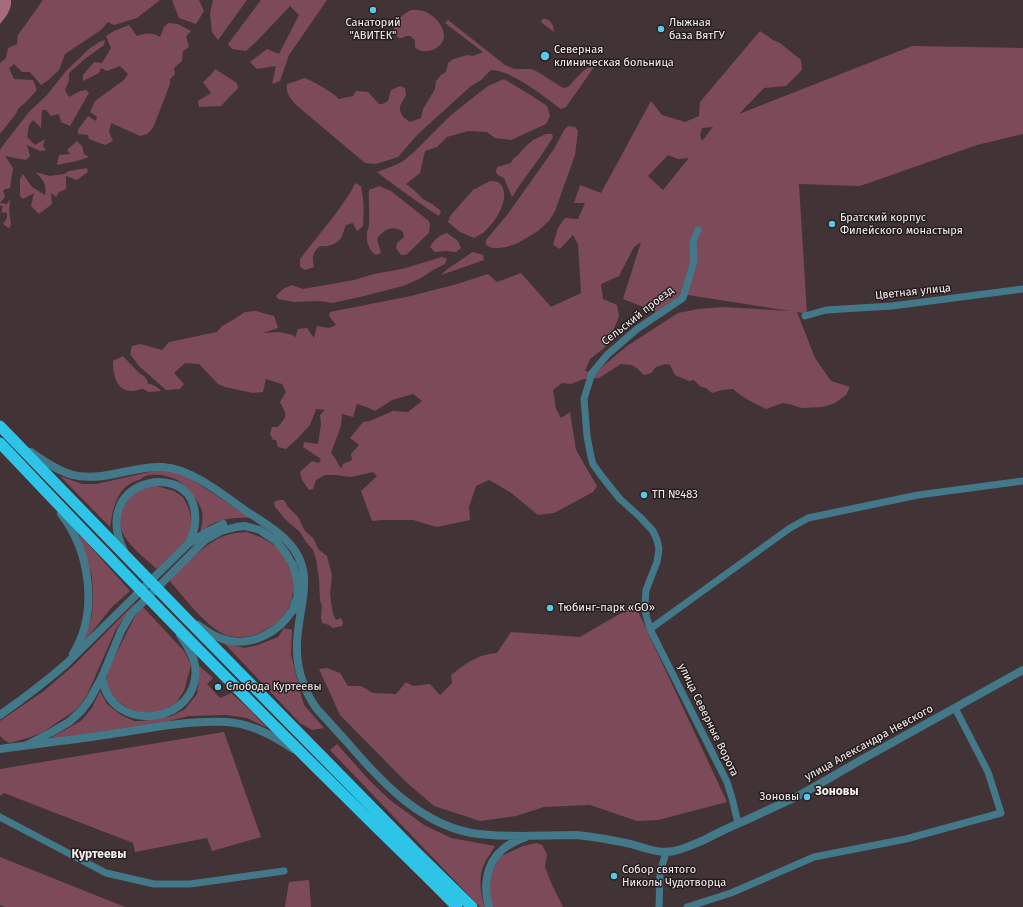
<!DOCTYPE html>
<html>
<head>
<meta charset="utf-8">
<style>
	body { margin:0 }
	canvas { display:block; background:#423337 }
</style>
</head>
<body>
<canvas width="1023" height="907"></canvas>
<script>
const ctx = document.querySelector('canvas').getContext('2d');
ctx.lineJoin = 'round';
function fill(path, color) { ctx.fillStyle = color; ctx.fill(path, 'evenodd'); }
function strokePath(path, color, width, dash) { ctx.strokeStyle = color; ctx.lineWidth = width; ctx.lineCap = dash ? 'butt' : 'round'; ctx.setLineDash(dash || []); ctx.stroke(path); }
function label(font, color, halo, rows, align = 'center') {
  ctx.font = font + ' "Fira Sans",sans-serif'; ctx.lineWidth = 3; ctx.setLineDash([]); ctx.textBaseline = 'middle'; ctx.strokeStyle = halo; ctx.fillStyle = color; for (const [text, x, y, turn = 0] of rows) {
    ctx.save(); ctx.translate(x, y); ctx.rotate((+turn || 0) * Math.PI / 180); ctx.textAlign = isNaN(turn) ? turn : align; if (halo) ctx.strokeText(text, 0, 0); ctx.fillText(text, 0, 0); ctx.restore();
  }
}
const green = new Path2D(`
	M43 0H160L137 18 114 25 108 22 101 30 65 54 59 70 47 81 41 85 30 72H22L14 64 9 68 14 79 33 80 37 90 26 102 19 108 15 115 0 134V63L6 58 8 48 17 44 18 35Z
	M172 0H199L204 11 196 24 179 18Z
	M213 0H247L218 40 212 32 210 14Z
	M261 0H327L289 55 280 81 272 84 276 66 257 69 250 62 267 49 279 54 299 15 290 6 258 40 246 51 232 49 228 44Z
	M411 10C416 10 422 10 426 12 435 16 445 27 444 37 443 48 424 57 415 47V40L410 36H406L402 38H399C386 28 400 16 411 10Z
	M544 19C551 19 554 26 554 32L542 23 541 20Z
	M448 20 505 65 514 69H531L538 72 563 88 568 87 582 72 590 66 594 67 566 107 561 109C543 96 512 70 491 70L481 80 471 86 417 135 398 157 376 164 365 163 295 104C289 96 286 94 287 84L305 78C316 83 331 91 339 99L353 96 356 91 368 92 379 104H382L388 101 391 90 400 86 405 88 406 95 400 106V111L403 117 410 122 421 118 423 109 435 89 436 81 441 75 446 72 448 63 453 59 468 55 473 56 483 52 445 23Z
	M168 23 178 24 191 31 186 36 189 47 183 51 182 61 174 68 175 74 170 79V84L153 128 147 134 140 136 111 123 109 132 113 141 105 145 89 139 88 135 78 134V130L88 116 96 121 97 117 90 112 95 101 124 80 128 74 120 66 107 71 101 68 99 73 83 81V75L94 62 102 63 111 48 106 36 114 31 129 25 137 36C146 33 152 32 160 37L164 27Z
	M760 31 773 40 780 43 801 60 802 70 786 86 764 88 739 114 912 46 1023 48V134L977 145 860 186 799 184 807 314 797 312 815 358 831 381 850 387 846 395 835 403 823 407 802 408 789 404 783 403 766 409C754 403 743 398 733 389L722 390 712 393 706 388 701 387 694 380 689 381 675 375 670 365 665 364 656 367 651 373 644 375 638 369 632 365 621 364 599 378 584 379 571 384 562 383 553 390 556 409 561 418 570 412 576 450 597 486 593 492 554 513 538 515 510 492 489 480 476 486 469 507 470 520 437 527 413 520H382L372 521 361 491 377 476 373 472 351 477 336 475H325L316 480 313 489 309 490 302 480 300 472 312 461 319 463 321 459 303 447 304 442 318 444 321 424 320 415 325 410 316 409 310 425 296 440 286 449 278 447 276 440H273L270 434 272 427H278C288 415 287 416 280 402L286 392 282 384 266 379 263 392 253 393 225 387 218 384 199 364 185 363 174 373 184 384 180 389 166 390 139 366 130 354 132 346 140 344 162 350 169 342 217 332 222 326 231 321 245 312 256 311 274 316 278 328 263 333 279 332 293 335 295 338 298 329 307 328 314 338 317 326 329 328 336 325 329 316 330 312 411 296 457 284 488 274 497 282 521 273 551 307 581 293 578 244 573 235 560 249 553 245 558 228 565 218 578 219 585 203H574L580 185 601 193 651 101 662 115 685 122 699 116 700 102ZM713 127 702 141 700 135 702 128ZM668 155 678 159 689 158 663 190 648 176ZM641 242 623 299 656 312 688 295 790 311 724 307 698 309 678 313 627 346 595 373 585 371 590 359 603 349 616 336 614 329 619 316 617 305 603 299 601 284 619 276 634 247ZM413 394 422 401 408 412 393 411 370 421 363 422 350 438 359 445 351 454 352 460 343 464 341 469 335 458 331 453 341 426 342 414 353 417 357 404 367 407 375 411 392 400Z
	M105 40 104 45 85 59 69 73V80L65 90 69 97 80 91 86 90 89 93 70 126 61 122 59 114 51 116 46 110H42L41 128 33 120 29 125 27 137 35 145 45 139 43 146 46 150 40 151 27 145 30 156 26 160 5 156 13 168 10 188 3 190 5 197 0 203 7 204 10 199 9 210 11 225 9 228 3 224 7 218V213L1 212 3 207 0 205V150L1 148 29 112 47 95 66 71 89 49 99 42Z
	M215 69 237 83 238 88 221 106 199 107 198 101 211 93 203 82 211 75Z
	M504 79 532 96 547 106 550 116 546 124 511 140 495 138 487 132 468 131 447 137 437 147 425 151 420 173 406 184 414 190 423 199 432 204 441 211 439 216C418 203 397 187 377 172L393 166 402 162 413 153 450 116 475 96 488 86Z
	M568 126 575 127 578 131 575 155 555 211 549 221 538 231 518 243 506 247 499 248H492L486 245V240L507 215 554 149 564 130Z
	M546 134H552L553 137C541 158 525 176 512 197L504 178 498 175 496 172 497 167 511 163 513 159 518 155 525 147 533 140Z
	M77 141 82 146 84 154 89 157 77 161 57 165 59 155 70 154 67 150Z
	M87 168 88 172 77 180 66 176V189L59 192 56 197 51 193 52 204 39 214 31 206 34 193 23 199 20 196V179L23 174 32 187 45 195C47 184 43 179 35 172L50 176 64 174 69 171Z
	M490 181 498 182C499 183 501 184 502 186 510 201 494 224 483 233 480 235 477 236 474 238L460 232 448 222 450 216 473 190Z
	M355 183 361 186C364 201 364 211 363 226L357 231 353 223 346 225C344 229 343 235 341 238 336 245 327 247 320 246 312 253 312 257 314 267L305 270 300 267V259L337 212 352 190Z
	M379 186 391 191 429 221 430 225 429 233 406 255H401L396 248 397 243 404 237 403 232C395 224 382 230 377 239L381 253 376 255C369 251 366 241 367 234 367 230 369 227 369 224 370 213 368 201 369 190Z
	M447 233 458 241 461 248 456 252 446 251 435 252 430 247C434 240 438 236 447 233Z
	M473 252 483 255 484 260 441 275C447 268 454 265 461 260 465 257 468 255 473 252Z
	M442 257 447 259 445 264 433 270 421 278 403 286 360 297 332 303 320 301 294 302 278 299 276 296 283 289 292 285 303 289 354 280 374 274 402 269Z
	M123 356 139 373 144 376 147 380 148 384C154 384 157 387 161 391L149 392 143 389C140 389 136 391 133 391 116 392 113 374 113 361Z
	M154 471H168L183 474 220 498 251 518C229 517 217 519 200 532 202 525 204 516 201 508 198 500 185 484 177 480 170 476 159 474 150 475 146 475 142 478 139 480 132 482 126 485 121 492 114 502 112 515 110 527L60 476 82 484H96Z
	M153 485 174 491 183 497 189 509 192 521 190 532 186 541 157 569C139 552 106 531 126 503 128 500 130 495 133 493 138 490 148 487 153 485Z
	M279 500H284L288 507 298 517 305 531 313 538 319 550 327 556 332 575 330 595 333 614 336 620 341 618 343 623 342 626 333 628 329 625 322 623 321 617 322 606 320 600 319 579 316 559 313 550 306 542 300 532 286 520 275 507 274 502Z
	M246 532C260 536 273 542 282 553 295 569 297 594 287 611 281 620 273 626 264 631 252 637 239 639 226 635 208 629 182 595 169 580 185 566 209 538 231 534 236 532 241 533 246 532Z
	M79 534 130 591 111 608 84 642 92 615 93 596 92 576Z
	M137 601 116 629 87 695 77 709 43 732 31 737 10 743 4 740 0 736V721L44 691 73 666Z
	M635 605 727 802 658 820 637 821 590 805 544 807 516 816 480 821 434 806 405 781 340 715 319 669 327 668 340 673 348 686H361L373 693 396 694 406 682 413 686 430 684 440 695 452 683 451 675C467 663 476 655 497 653L511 632 580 637Z
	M143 607 184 651 191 665 184 691 176 703 163 711 151 713 138 712 128 708 116 700 109 691 106 680 109 668 135 616Z
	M284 628 292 630 291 654 300 691 304 705 324 728 312 730 300 723 223 642 244 648 258 645 278 637Z
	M197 664 213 678 207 684 220 698 231 693 248 708 267 728 247 718 227 715 189 716 164 722 47 740 81 721 92 708 100 691 107 704 121 715 134 721H143L172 716 185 709 197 694 199 680Z
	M224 732 261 837 212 851 207 838 135 852 133 843 4 793 0 796V769Z
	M337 744 369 780 390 800 424 825 451 838 495 846C492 851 488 857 485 862 478 876 480 894 485 907H480L330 750Z
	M536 843 542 845 547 854 545 867 552 885 563 907H491L489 893 491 873 499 857 523 846Z
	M0 857 125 907H5L0 905Z
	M309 880 311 907H285L289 882Z`);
const water = new Path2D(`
	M0 0H11C12 9 6 17 0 24Z`);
const minor = new Path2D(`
	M698 230 693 242 694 261 683 298 637 329 607 355 592 373 584 399 587 436 591 457 593 464 600 474 611 488 620 499 640 517 653 531 657 540 659 549 657 562 646 590 645 603 646 615 650 629 727 782 732 798 738 823
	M805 316 826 310 892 306 1023 289
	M650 629 790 528 808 518 918 495 1023 481
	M0 817 106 873 154 884H190L284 871
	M659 907 660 873 666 852
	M687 907 731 893 814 857 906 839 1001 813 988 772 955 708`);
const tertiary = new Path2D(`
	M31 452C64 476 79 482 119 473 134 470 148 466 163 467 192 469 223 495 246 511 260 520 276 529 287 541 320 574 295 611 297 650 297 670 305 693 317 709 327 720 337 731 347 742 381 782 424 828 479 834 511 838 543 835 574 835 593 836 612 840 631 844 645 848 659 854 674 851 684 849 694 844 704 840 717 833 730 827 744 821 761 813 779 805 796 797 824 782 851 765 879 750 927 723 975 697 1023 670
	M61 514C90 551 99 612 73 654
	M124 551C90 482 182 460 194 507 197 522 195 529 189 543
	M198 625C209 633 218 639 231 641 255 645 279 631 292 611 294 608 294 604 296 600
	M102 677C110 737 203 724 195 665 193 654 186 644 180 635
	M0 715C23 699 45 682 66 664L189 543 207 532 223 524
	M27 745 50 733 69 722 81 711 90 699 102 677 121 631 131 614 205 540 221 531 236 527 245 526 260 530 276 541 285 552 293 565 297 580 298 610
	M0 749C20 746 40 744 60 741 79 739 98 736 117 733 152 728 191 720 226 722 250 723 274 736 293 749
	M489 907C483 886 486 863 503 849 510 843 518 840 526 837`);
const trunk = new Path2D(`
	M0 426 184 616 414 850 472 907
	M0 443C116 566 234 687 355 806 389 840 424 873 457 907`);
const markers = [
	[373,10,4,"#5bc8e6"],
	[661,29,4,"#5bc8e6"],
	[545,56,5,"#5bc8e6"],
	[832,224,4,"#5bc8e6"],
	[644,495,4,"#5bc8e6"],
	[550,608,4,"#5bc8e6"],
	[218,687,4,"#5bc8e6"],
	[807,797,4,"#5bc8e6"],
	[614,876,4,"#5bc8e6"]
];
const poiNames = [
	["Санаторий",373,23,"center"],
	["\"АВИТЕК\"",373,36,"center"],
	["Лыжная",669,23],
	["база ВятГУ",669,36],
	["Северная",554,50],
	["клиническая больница",554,63],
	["Братский корпус",840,218],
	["Филейского монастыря",840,231],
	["ТП №483",652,495],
	["Тюбинг-парк «GO»",558,608],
	["Слобода Куртеевы",226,687],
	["Зоновы",799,797,"right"],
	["Собор святого",622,870],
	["Николы Чудотворца",622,883]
];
const streetNames = [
	["Цветная улица",913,292,-6],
	["Сельский проезд",638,316,-38],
	["улица Северные Ворота",708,720,64],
	["улица Александра Невского",869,743,-29]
];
const neighbourhoodNames = [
	["Зоновы",837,792],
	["Куртеевы",99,855]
];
fill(green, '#7d4a5a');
fill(water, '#a66b7d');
strokePath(minor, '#437888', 7);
strokePath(tertiary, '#437888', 8);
strokePath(trunk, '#2ec4e8', 11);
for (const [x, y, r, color] of markers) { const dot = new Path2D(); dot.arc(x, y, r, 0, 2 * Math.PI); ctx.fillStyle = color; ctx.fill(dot); strokePath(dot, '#241d1e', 1.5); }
label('11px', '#f8eef0', '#241d1e', poiNames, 'left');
label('11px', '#f8eef0', '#241d1e', streetNames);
label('bold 12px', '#f8eef0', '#241d1e', neighbourhoodNames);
</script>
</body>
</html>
